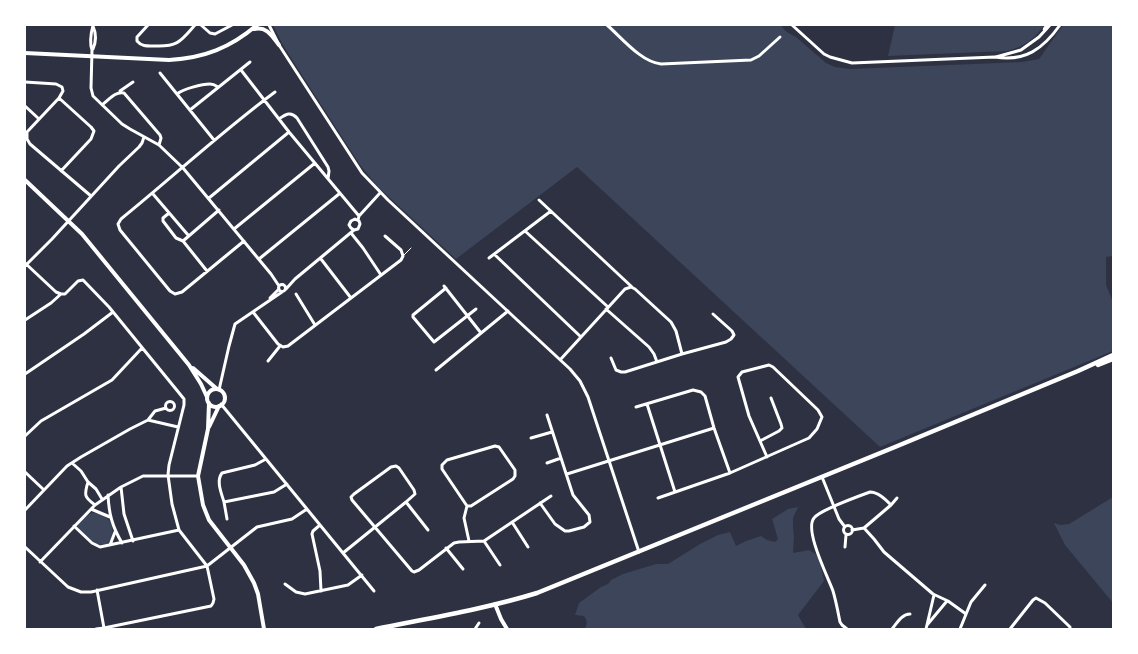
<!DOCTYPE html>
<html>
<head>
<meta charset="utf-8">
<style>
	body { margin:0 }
	#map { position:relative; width:1138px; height:654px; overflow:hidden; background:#2d3142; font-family:Karla,sans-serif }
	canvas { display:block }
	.frame { position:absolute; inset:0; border:26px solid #fff; pointer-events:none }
</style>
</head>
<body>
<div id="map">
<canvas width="1138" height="654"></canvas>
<div class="frame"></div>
</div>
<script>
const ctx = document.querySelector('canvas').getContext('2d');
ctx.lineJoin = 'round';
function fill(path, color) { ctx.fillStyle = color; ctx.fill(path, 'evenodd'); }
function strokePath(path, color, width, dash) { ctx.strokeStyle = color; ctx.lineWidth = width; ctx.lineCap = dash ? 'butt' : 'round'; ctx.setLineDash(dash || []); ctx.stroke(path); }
const green = new Path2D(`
	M273 25H781C784 31 790 34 796 37L826 63 835 67 850 69 1022 62 1039 59 1063 25H1113V256L1106 257V285L1113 302V351L880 447 577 167 456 259 378 187 360 165 298 69 283 45Z
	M895 25H1044C1035 39 1023 47 1007 51L888 56Z
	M1113 497V603L1065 545 1054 523 1060 525 1069 524Z
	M798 507 793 518V527L794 538 793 553 809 550 819 556 824 581 798 615 806 629H585C587 624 588 621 584 616L575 615 579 603 601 587 608 584 611 580 623 574 656 564H668L700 544 718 535 730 532 736 546 746 541 761 536 767 540 775 542 778 539 772 519 788 509Z
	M92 513C109 512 120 531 107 544L97 545 78 528V524L87 515Z`);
const service = new Path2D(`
	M404 255 411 248`);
const minor = new Path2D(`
	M93 25C91 33 89 42 92 50L91 88 93 96 122 124 130 129 159 145 183 168 271 274 279 286
	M148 25 137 37V41C142 47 148 46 155 46 178 47 181 41 195 25
	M201 25 210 33 215 34 232 25
	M269 25 279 45 362 173 388 200 570 369 580 381 588 397 639 552
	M607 25C622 38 641 62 661 64L751 60 759 56 780 37
	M792 25 824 54 830 57 852 63 995 57C1025 62 1043 49 1060 25
	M93 49C96 42 96 33 93 26
	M996 57 1021 50 1039 37 1050 25
	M241 70 289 132 359 216 358 220
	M160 73 214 140
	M25 82 56 84 62 87 63 91 59 98 27 132V139L30 144 91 196
	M120 91 133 82
	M177 94C183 89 202 84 210 84 214 84 215 85 218 87
	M59 98 91 127 94 131 91 139 61 171
	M102 105C109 100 115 91 124 93L160 135 161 138 159 145
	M25 106 39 119
	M190 110 250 62
	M279 119C286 114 291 111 297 118L328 167 329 171 328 179
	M153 194 188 235
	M209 198 289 132
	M539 200 632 287
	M169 213 163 218V221L176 238 183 241 207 271
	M359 216 380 193
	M234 229 315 163
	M525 231 608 307
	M351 233 363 248 381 275
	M183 241 219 210
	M244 241 182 292 175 294 170 291 120 230 118 224 121 219C173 177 221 132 275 92
	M494 254 581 337
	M489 258 551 211
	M259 259 339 194
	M321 259 351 298
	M25 263 56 292 61 294
	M25 266 52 239 119 166 139 147 142 143 144 137
	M278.5 288a3.5 3.5 0 1 1 7 0a3.5 3.5 0 1 1-7 0Z
	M444 286 481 333
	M446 288 413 315V317L434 342 476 309
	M286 289 295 279 354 230 358 229 360 224 359 221 355 219 351 221 349 225 351 228 354 230
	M296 294 315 325
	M270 298 279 289
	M606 309 649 347 654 354 657 362
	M253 312 278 344 283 347 288 346 401 260 403 256 401 250 385 236
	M25 320 51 303 61 294H65L78 281 83 280 109 307 184 399V405L169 465 168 475 172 504 179 530 207 566 214 599 213 603 211 606 104 628 97 590
	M611 358 616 370 621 372H625L682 354 726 342 731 339 734 335 732 331 713 314
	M560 360 625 289 631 287 635 289 671 322 676 331 682 354
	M268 361 280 346
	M436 370 508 311
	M25 374 84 334 113 312
	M219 390 229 346 235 324 282 292
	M165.5 406a4.5 4.5 0 1 1 9 0a4.5 4.5 0 1 1-9 0Z
	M221 404 374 591
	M647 404 675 492
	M636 407 693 390 701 392 705 396 714 428 730 473 658 498
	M148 420 178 427
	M25 436 41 421 112 380 142 348
	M531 438 552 432
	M760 441 779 431 782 428 781 424 771 398
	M266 459 255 465 222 473C216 481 221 492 224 502L274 492 287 484
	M72 463 81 471 88 482 96 489 102 499
	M547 463 561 458
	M25 472 44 490
	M730 473 809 438 817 429 822 417 818 410 773 367 769 365 742 372 738 377 749 416 767 457
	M567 474 714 428
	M822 477 839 519 845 527
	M88 482C84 495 84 497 95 505
	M121 487 124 514 133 541
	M108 495C109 514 112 526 122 543
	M224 502 227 519
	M406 502 428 530
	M540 503 555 524 565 531H569L584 527 590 522 589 515 573 495 547 415
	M467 506H471L513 479 515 476V470L499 447 495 446 447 460 442 465V469L467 506 464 518 469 541
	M91 509 110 517
	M25 510 67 466 81 457 130 429 148 420 155 411 166 408
	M512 522 528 547
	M320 525 313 531 312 534 320 571 321 591
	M843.5 530a4.5 4.5 0 1 1 9 0a4.5 4.5 0 1 1-9 0Z
	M74 526 92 543 100 547 179 530
	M864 528 874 539 884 552 933 594 948 601 966 614
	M852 530 864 528 891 505 897 498
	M484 541 500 565
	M110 545 115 532
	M25 547 68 587 81 592H91L207 566 257 527 292 519 307 509
	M845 547 846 535
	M446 548 463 569
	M343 553 406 502 415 494 414 490 399 468 396 466 391 467 354 494 351 497 352 500 412 571 414 572 419 570 454 543 459 542 484 541 551 496
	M40 562 95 505 121 487 143 476H198
	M285 584 296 592 305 594 348 585 362 575
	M927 625 947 601
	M96 629 104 628
	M475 629 479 623
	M847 629 842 625 840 622C838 612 836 601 833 591 828 577 804 530 814 518 819 511 859 496 870 492 878 492 885 499 891 505
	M892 629C897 623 902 614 910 614
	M926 629 934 595
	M960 629 971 602 985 585
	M1010 629 1033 600 1036 598 1045 603 1070 627V629`);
const tertiary = new Path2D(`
	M254 29C267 26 272 36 279 45
	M25 53 169 60C204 58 230 48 257 25
	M25 180 82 234 189 365 201 384 207 397
	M193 368 217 389
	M207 398a9 9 0 1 1 18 0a9 9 0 1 1-18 0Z
	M209 403 208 429 198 476 203 505 209 520 244 565 254 583 258 594 264 629
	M209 427 219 406
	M495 604 501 619 507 629`);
const secondary = new Path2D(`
	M1045 29 1048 25
	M1098 365 1113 359
	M376 629C430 618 485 609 537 593L895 447 1078 371 1113 355`);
fill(green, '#3c4559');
strokePath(service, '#fff', 1);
strokePath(minor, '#fff', 3);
strokePath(tertiary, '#fff', 4);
strokePath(secondary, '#fff', 4.5);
</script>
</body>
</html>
